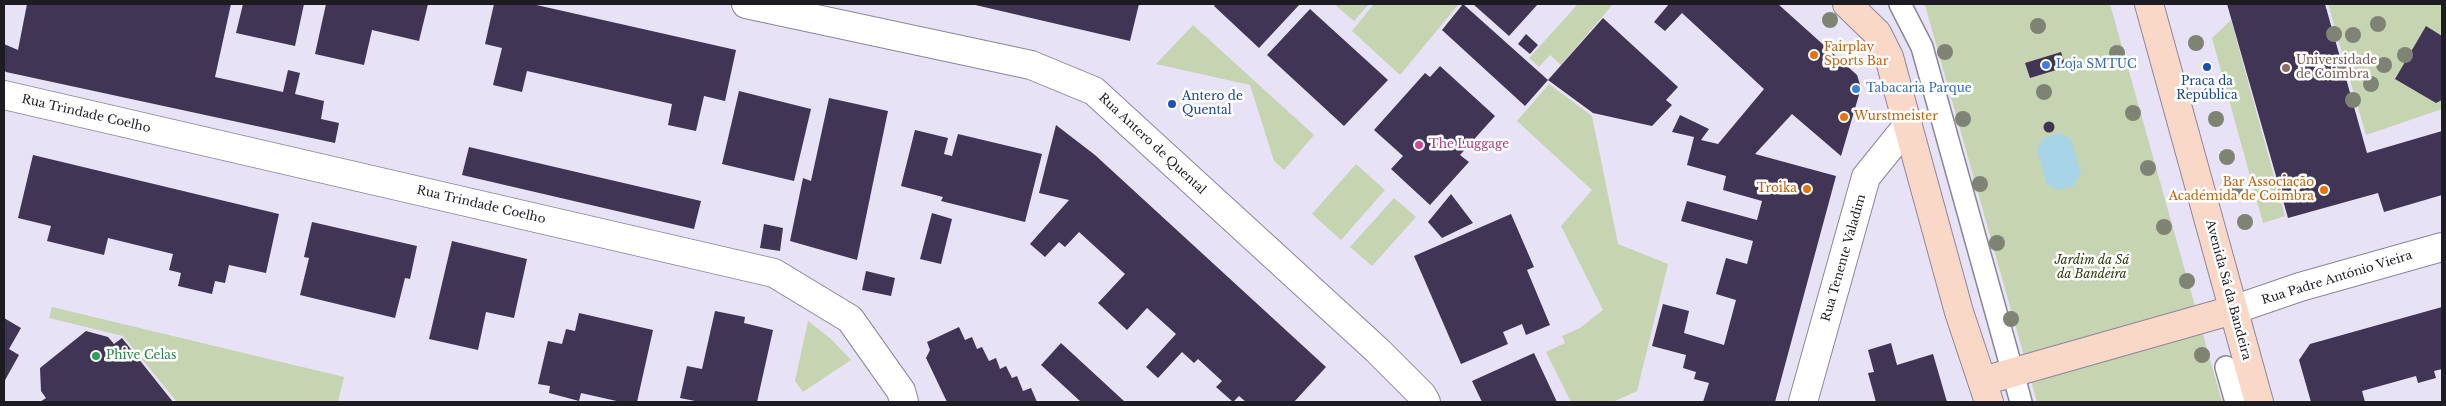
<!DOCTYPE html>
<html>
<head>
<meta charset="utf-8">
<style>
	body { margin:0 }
	#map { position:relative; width:2446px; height:406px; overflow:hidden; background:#e7e2f5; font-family:"Libre Baskerville",serif }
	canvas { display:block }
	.frame { position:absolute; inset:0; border:5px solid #1d1c23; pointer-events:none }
</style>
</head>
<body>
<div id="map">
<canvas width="2446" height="406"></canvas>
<div class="frame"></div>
</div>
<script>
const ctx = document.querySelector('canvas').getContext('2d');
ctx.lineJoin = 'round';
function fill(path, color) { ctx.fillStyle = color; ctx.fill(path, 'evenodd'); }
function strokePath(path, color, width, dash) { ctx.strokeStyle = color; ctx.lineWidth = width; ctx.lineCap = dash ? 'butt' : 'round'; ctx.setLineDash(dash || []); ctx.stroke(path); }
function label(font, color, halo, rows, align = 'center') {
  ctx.font = font + ' "Libre Baskerville",serif'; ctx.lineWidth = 5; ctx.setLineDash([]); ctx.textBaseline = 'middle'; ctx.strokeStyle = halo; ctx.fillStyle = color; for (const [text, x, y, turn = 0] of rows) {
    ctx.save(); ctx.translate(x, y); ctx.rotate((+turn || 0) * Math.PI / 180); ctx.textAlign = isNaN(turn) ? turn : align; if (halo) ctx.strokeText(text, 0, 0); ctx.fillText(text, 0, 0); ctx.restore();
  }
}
const green = new Path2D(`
	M1334 4H1369L1354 21Z
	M1374 4H1457L1458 5 1400 75 1352 31Z
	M1578 4H1613L1561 65 1550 55 1539 67 1529 58Z
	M1929 4H2110L2222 402H2037L1925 5Z
	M2328 4H2442V109L2366 135Z
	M2231 20 2285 216 2263 223 2212 38Z
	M1193 25 1314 135 1284 170 1274 161 1250 85 1156 64Z
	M1549 84 1592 116 1618 244 1668 264 1637 391 1613 402H1571L1546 352 1565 343 1562 336 1580 328 1603 310 1561 226 1592 190 1517 121Z
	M1356 164 1385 190 1341 240 1312 214Z
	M1394 198 1416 217 1372 266 1350 247Z
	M52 307 344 377 338 402H177L123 336 49 318Z
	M808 321 831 339 851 360 803 392 795 381Z`);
const water = new Path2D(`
	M2060 133 2071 139 2081 173 2074 186 2057 190 2046 183 2037 149 2043 138Z`);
const building = new Path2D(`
	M27 4H231L215 77 283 92 288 70 300 73 295 94 324 101 321 119 339 123 335 143 6 72 4 70V44L18 50Z
	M243 4H304L295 46 236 33Z
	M326 4H428L419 41 372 30 364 65 315 54Z
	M494 4H532L736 50 725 101 704 96 696 131 668 125 672 104 527 71 522 92 493 85 502 48 485 44Z
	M971 4H1139L1130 41Z
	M1216 4H1300L1259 48 1214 6Z
	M1463 4 1548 80 1525 106 1442 30Z
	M1473 4H1538L1509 36Z
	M1669 4H1778L1857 75 1861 88 1841 156 1792 114 1755 154 1836 176 1775 402H1703L1709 383 1694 379 1696 372 1683 368 1686 355 1652 346 1663 304 1689 311 1684 333 1724 345 1736 300 1716 294 1726 258 1747 264 1753 241 1681 221 1687 201 1757 220 1762 201 1723 190 1726 176 1687 165 1694 137 1672 132 1680 115 1709 129 1701 140 1718 144 1764 89 1682 13 1665 31 1654 22Z
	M2227 4H2325L2367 153 2442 131V195L2384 212 2378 193 2288 218Z
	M1310 9 1388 80 1344 126 1267 55Z
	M1603 18 1678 87 1666 100 1672 105 1652 126 1593 113 1548 80Z
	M2426 26 2442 36V100L2436 103 2395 79Z
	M1526 34 1538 45 1530 54 1518 44Z
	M2061 52 2066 67 2030 78 2025 63Z
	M1440 66 1495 116 1460 155 1469 162 1430 205 1391 169 1403 156 1374 130 1425 73 1430 77Z
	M739 91 811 109 794 181 722 164Z
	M829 98 888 111 857 260 790 241 803 178 811 181Z
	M2043.5 127a5.5 5.5 0 1 1 11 0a5.5 5.5 0 1 1-11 0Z
	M1056 125 1095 155 1326 367 1294 402H1246L1239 396 1233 402 1216 387 1222 381 1198 359 1194 363 1182 352 1158 378 1146 367 1176 334 1147 308 1127 330 1098 303 1125 274 1079 232 1065 247 1059 242 1045 257 1030 244 1069 200 1039 193Z
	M915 130 948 138 944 154 952 156 958 134 1042 154 1025 222 941 201 943 197 901 186Z
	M469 147 701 201 694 229 462 175Z
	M33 155 279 214 266 273 229 265 225 283 215 281 212 294 178 286 181 273 169 270 173 254 108 238 104 255 47 241 51 226 18 218Z
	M1451 194 1473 223 1442 238 1428 222Z
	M932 213 952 219 941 264 920 259Z
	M1511 214 1534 267 1527 270 1550 325 1526 335 1522 324 1503 332 1508 344 1461 364 1414 256Z
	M312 222 417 246 410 279 405 278 395 318 300 295 309 258 304 257Z
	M764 224 783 228 780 251 760 248Z
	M452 241 527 259 514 318 486 312 478 350 429 339Z
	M866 271 895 278 891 296 862 290Z
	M2442 307V369L2434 371 2436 378 2418 383 2416 376 2362 391 2365 402H2311L2299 360 2310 344Z
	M715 311 745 317 744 323 773 330 757 402H700L680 398 687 366 702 369Z
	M579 313 653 330 637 402H621L581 393 579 401 549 393 550 386 538 384 548 341 562 344 566 329 575 331Z
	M4 318 21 328 9 349 19 355 4 382Z
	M959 327 965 340 972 337 977 349 982 347 989 361 996 358 1000 369 1006 366 1012 378 1017 376 1023 391 1031 388 1037 402H947L926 358 930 350 927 342Z
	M86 331 108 337 114 344 122 338 173 402H40L46 398 41 391 40 368Z
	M1061 343 1125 402H1081L1041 365Z
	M1891 343 1897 365 1933 354 1947 402H1876L1868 373 1874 372 1868 350Z
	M1534 353 1557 402H1482L1472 381Z`);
const lane = new Path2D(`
	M1900 4 1922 47 2021 402
	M2226 367 2236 402`);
const street = new Path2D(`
	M746 4 1031 65 1094 91 1377 350 1422 395 1426 402
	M4 95 774 273 850 319 901 391 904 402
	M2233 310 2300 287 2442 247
	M1803 402 1866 177 1908 125`);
const secondary = new Path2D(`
	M1847 4 1877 33 1889 57 1959 312 1989 402
	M2149 4 2259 402
	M1983 381 2233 310`);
const trees = [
	[1830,20],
	[2378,24],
	[2038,26],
	[2334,34],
	[2353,35],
	[2196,43],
	[1945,52],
	[2117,53],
	[2405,55],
	[2384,65],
	[2344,66],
	[2371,84],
	[2044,92],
	[2353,100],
	[2133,113],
	[1963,119],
	[2216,119],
	[2227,157],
	[2148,168],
	[1980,184],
	[2237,192],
	[2245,222],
	[2164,227],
	[1997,243],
	[2187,281],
	[2011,319],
	[2202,355]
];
const markers = [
	[1814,55,5,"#e8710a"],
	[2046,65,5,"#3f7fe0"],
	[2207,67,5,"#1a4fb4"],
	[2286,68,5,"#8d6e63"],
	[1856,89,5,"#3f7fe0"],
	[1172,104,5,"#1a4fb4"],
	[1844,117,5,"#e8710a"],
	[1419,145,5,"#d1479c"],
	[1807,189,5,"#e8710a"],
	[2324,190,5,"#e8710a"],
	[96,356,5,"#2e9e5b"]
];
const foodNames = [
	["Fairplay",1824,48],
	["Sports Bar",1824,62],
	["Wurstmeister",1854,117],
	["Bar Associação",2314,183,"right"],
	["Académida de Coimbra",2314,197,"right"],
	["Troika",1797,189,"right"]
];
const educationNames = [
	["Universidade",2296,61],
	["de Coimbra",2296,75]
];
const shopNames = [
	["Loja SMTUC",2056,65],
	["Tabacaria Parque",1866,89]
];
const transitNames = [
	["Praça da",2207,82],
	["República",2207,96],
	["Antero de",1182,97,"left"],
	["Quental",1182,111,"left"]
];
const streetNames = [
	["Rua Trindade Coelho",86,114,13],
	["Rua Antero de Quental",1152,144,43],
	["Rua Trindade Coelho",481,205,13],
	["Rua Tenente Valadim",1844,258,-74],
	["Rua Padre António Vieira",2337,278,-17],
	["Avenida Sá da Bandeira",2228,290,75]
];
const hotelNames = [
	["The Luggage",1429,145]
];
const parkNames = [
	["Jardim da Sá",2092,261],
	["da Bandeira",2092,275]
];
const leisureNames = [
	["Phive Celas",106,356]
];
fill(green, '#c6d4b1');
fill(water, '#a7d5e7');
fill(building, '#403554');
strokePath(lane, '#8b8798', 24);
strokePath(street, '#8b8798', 30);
strokePath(secondary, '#8b8798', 30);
strokePath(lane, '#fff', 21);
strokePath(street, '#fff', 28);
strokePath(secondary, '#fad8c7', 28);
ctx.fillStyle = '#7f8374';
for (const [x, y] of trees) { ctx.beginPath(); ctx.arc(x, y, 8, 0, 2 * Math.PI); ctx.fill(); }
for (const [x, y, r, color] of markers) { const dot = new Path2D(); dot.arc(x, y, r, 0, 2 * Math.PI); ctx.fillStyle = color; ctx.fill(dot); strokePath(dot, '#fff', 2); }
label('12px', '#c56008', '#fff', foodNames, 'left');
label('12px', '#785e54', '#fff', educationNames, 'left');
label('12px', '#366cbe', '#fff', shopNames, 'left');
label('12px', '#164399', '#fff', transitNames);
label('12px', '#1d1c23', '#fff', streetNames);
label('12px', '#b23c85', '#fff', hotelNames, 'left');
label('italic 12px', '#2a360a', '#fff', parkNames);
label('12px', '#27864d', '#fff', leisureNames, 'left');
</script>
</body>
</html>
